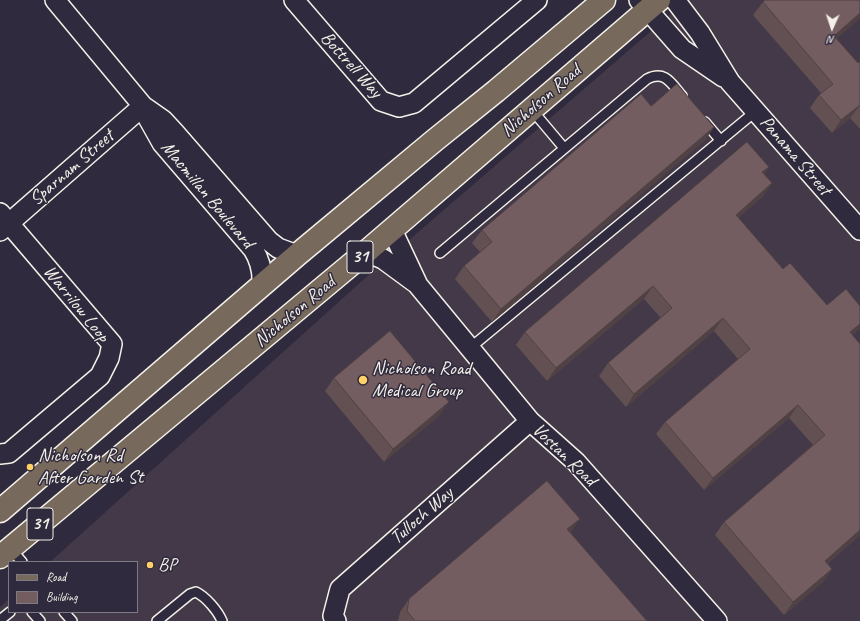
<!DOCTYPE html>
<html>
<head>
<meta charset="utf-8">
<style>
	body { margin:0 }
	#map { position:relative; width:860px; height:621px; overflow:hidden; background:#2f2a3d; font-family:Caveat,sans-serif }
	canvas { display:block }
	.legend { position:absolute; left:8px; top:561px; width:130px; height:52px; box-sizing:border-box; background:#2f2a3d; border:1px solid #7e7a81; margin:0; padding:5px 7px; list-style:none; font-size:12px; color:#f4f1e8 }
	.legend li { display:flex; align-items:center; gap:8px; height:20px }
	.legend b { width:20px; border:1px solid #7e7a81 }
	.north { position:absolute; left:812px; top:8px; width:40px; height:40px; -webkit-text-stroke:3px #2f2a3d; paint-order:stroke; rotate:183deg; font-size:11px; font-weight:700; line-height:16px; text-align:center; color:#f4f1e8 }
	.north::after { content:''; display:block; margin:auto; width:14px; height:18px; background:#f4f1e8; clip-path:polygon(50% 0,100% 100%,50% 72%,0 100%) }
</style>
</head>
<body>
<div id="map">
<canvas width="860" height="621"></canvas>
<ul class="legend">
<li><b style="height:5px;background:#77695c"></b>Road</li>
<li><b style="height:11px;background:#735d61"></b>Building</li>
</ul>
<div class="north">N</div>
</div>
<script>
const ctx = document.querySelector('canvas').getContext('2d');
ctx.lineJoin = 'round';
function fill(path, color) { ctx.fillStyle = color; ctx.fill(path, 'evenodd'); }
function strokePath(path, color, width, dash) { ctx.strokeStyle = color; ctx.lineWidth = width; ctx.lineCap = dash ? 'butt' : 'round'; ctx.setLineDash(dash || []); ctx.stroke(path); }
function label(font, color, halo, rows, align = 'center') {
  ctx.font = font + ' Caveat,sans-serif'; ctx.lineWidth = 3; ctx.setLineDash([]); ctx.textBaseline = 'middle'; ctx.strokeStyle = halo; ctx.fillStyle = color; for (const [text, x, y, turn = 0] of rows) {
    ctx.save(); ctx.translate(x, y); ctx.rotate((+turn || 0) * Math.PI / 180); ctx.textAlign = isNaN(turn) ? turn : align; if (halo) ctx.strokeText(text, 0, 0); ctx.fillText(text, 0, 0); ctx.restore();
  }
}
const built = new Path2D(`
	M687 0H860V621H0V607L9 599V612H137V562H50L373 271Z`);
const lane = new Path2D(`
	M532 110 564 148
	M705 122 721 141
	M440 253 647 79C665 70 671 83 682 96
	M470 348 756 111
	M10 548 22 562
	M32 612 40 621
	M64 612 72 621
	M0 620 10 612
	M157 621 190 594 196 592C206 597 218 611 222 621`);
const street = new Path2D(`
	M55 0 143 106 163 120 175 133 269 241 278 248 297 255
	M294 0 381 101 399 107 414 103 537 0
	M639 0 682 49 723 77
	M675 0 700 33 730 82 860 230
	M144 109 148 118 162 143 253 249C260 260 263 272 262 286
	M0 213 112 344 109 358 100 376 9 453 0 454
	M392 230 417 283
	M0 231 143 106
	M366 252 383 259 417 284 530 421 576 462 717 621
	M336 621 333 616 340 589 530 421`);
const primary = new Path2D(`
	M0 511 297 255 435 140 496 91 604 0
	M0 557 366 252 659 0`);
const wall = new Path2D(`
	M860 0V18L836 39 858 63 860 61V129L850 118 832 133 810 108 819 95 821 93 753 15 763 2Z
	M651 106 714 127 705 140 492 322 455 279 464 266 480 252 472 243 482 230Z
	M769 167 764 174 772 183 763 196 738 218 783 269 853 335 860 535 827 564 832 569 823 582 784 615 715 535 724 522 813 445 789 418 704 490 656 434 665 422 738 359 714 331 626 407 599 376 608 363 661 318 644 299 547 381 516 345 525 332Z
	M334 378 440 415 384 462 325 391Z
	M570 532 647 621H398L400 612 409 599 571 532Z`);
const shadedWall = new Path2D(`
	M860 13V18L825 49 834 36Z
	M860 105 850 118 832 133 841 120Z
	M714 127 705 140 492 322 501 309Z
	M769 167 760 180 762 172Z
	M772 183 763 196 727 228 736 215Z
	M653 286 644 299 547 381 556 368Z
	M723 318 714 331 626 407 634 394Z
	M860 324V329L841 345 850 332Z
	M449 402 440 415 384 462 393 449Z
	M798 405 789 418 704 490 713 478Z
	M580 519 571 532 558 542 567 529Z
	M860 530V535L816 573 825 561Z
	M832 569 823 582 784 615 793 602Z`);
const building = new Path2D(`
	M765 0H860V13L834 36 858 63 860 61V105L841 120 819 95 833 84 763 2Z
	M677 84 714 127 501 309 464 266 492 242 482 230 641 94 651 106Z
	M747 142 769 167 762 172 772 183 736 215 783 269 790 263 827 305 846 289 860 306V324L850 332 860 344V530L825 561 832 569 793 602 724 522 825 435 798 405 713 478 665 422 750 349 723 318 634 394 608 363 672 308 653 286 556 368 525 332Z
	M390 331 449 402 393 449 334 378Z
	M547 481 580 519 567 529 647 621H415L407 611 409 599Z`);
const markers = [
	[363,380,5,"#ffd166"],
	[30,467,4,"#ffd166"],
	[150,565,4,"#ffd166"]
];
const shields = [
	[360,257,26],
	[40,524,26]
];
const shieldNames = [
	["31",360,257],
	["31",40,524]
];
const streetNames = [
	["Bottrell Way",351,65,48],
	["Nicholson Road",541,101,-41],
	["Panama Street",795,156,49],
	["Sparnam Street",72,168,-41],
	["Macmillan Boulevard",207,195,50],
	["Warrilow Loop",76,304,51],
	["Nicholson Road",295,312,-40],
	["Vostan Road",564,455,44],
	["Tulloch Way",422,516,-41]
];
const poiNames = [
	["Nicholson Road",372,369],
	["Medical Group",372,391],
	["Nicholson Rd",38,456],
	["After Garden St",38,478],
	["BP",158,565]
];
fill(built, '#433948');
strokePath(lane, '#f4f1e8', 12);
strokePath(street, '#f4f1e8', 22);
strokePath(primary, '#f4f1e8', 25);
strokePath(lane, '#2f2a3d', 9);
strokePath(street, '#2f2a3d', 19);
strokePath(primary, '#77695c', 22);
fill(wall, '#635053');
fill(shadedWall, '#504144');
fill(building, '#735d61');
strokePath(building, '#504144', 1);
for (const [x, y, r, color] of markers) { const dot = new Path2D(); dot.arc(x, y, r, 0, 2 * Math.PI); ctx.fillStyle = color; ctx.fill(dot); strokePath(dot, '#2f2a3d', 1.5); }
for (const [x, y, w] of shields) { const box = new Path2D(); box.roundRect(x - w / 2, y - 16, w, 32, 3); ctx.fillStyle = '#2f2a3d'; ctx.fill(box); strokePath(box, '#f4f1e8', 1); }
label('bold 18px', '#f4f1e8', null, shieldNames);
label('19px', '#f4f1e8', '#2f2a3d', streetNames);
label('19px', '#f4f1e8', '#2f2a3d', poiNames, 'left');
</script>
</body>
</html>
